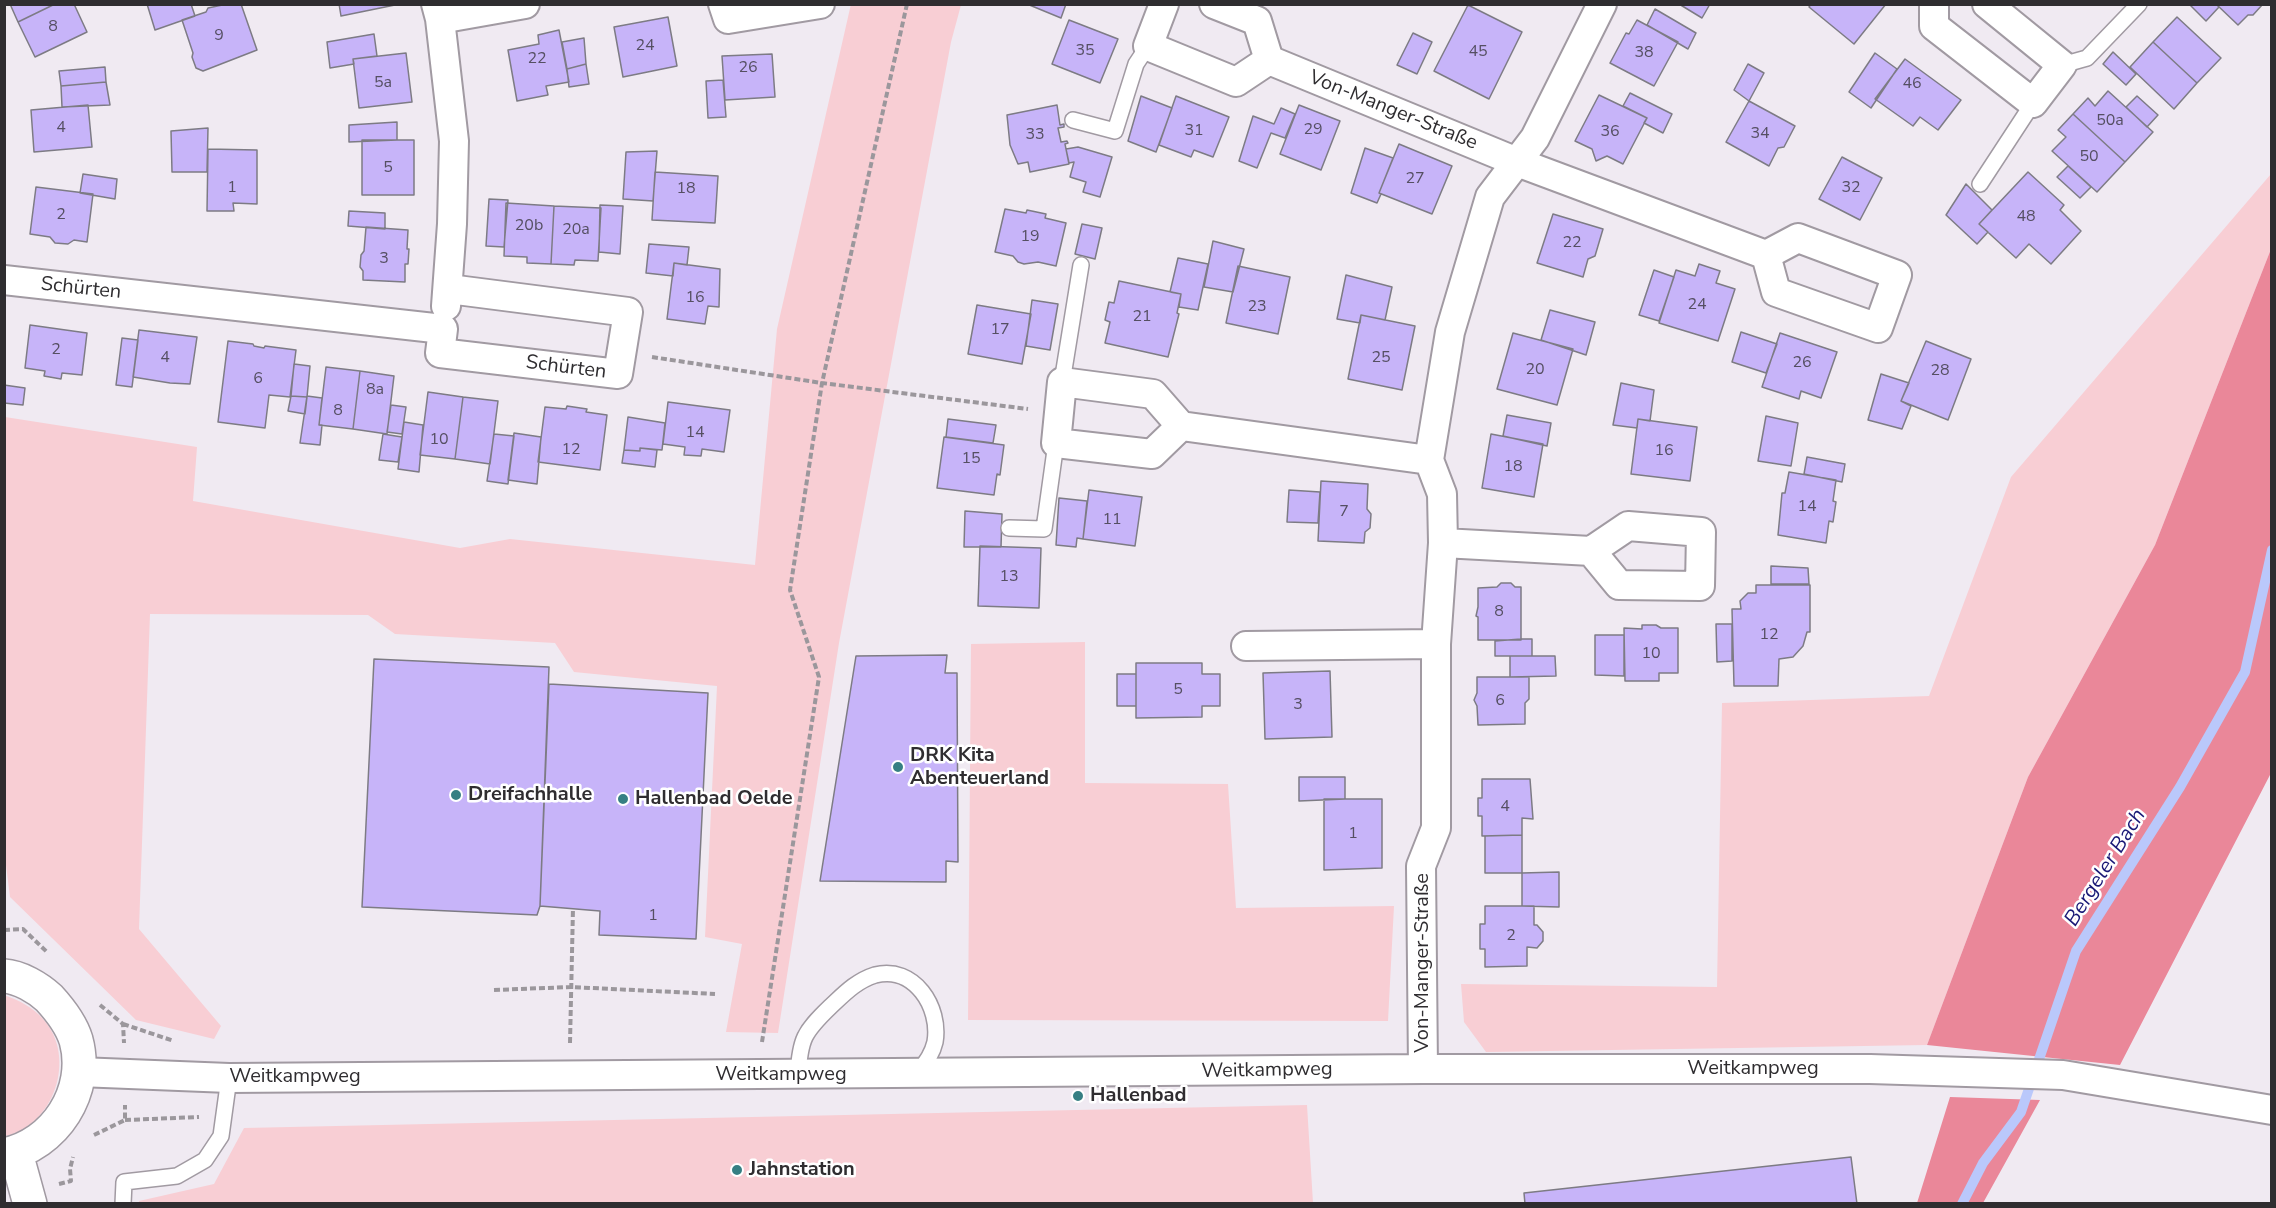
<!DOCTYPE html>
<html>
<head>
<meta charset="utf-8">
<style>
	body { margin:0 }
	#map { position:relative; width:2276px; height:1208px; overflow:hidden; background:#f0eaf2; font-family:"Nunito Sans",sans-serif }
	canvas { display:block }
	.frame { position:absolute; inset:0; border:6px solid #2f2d30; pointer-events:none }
</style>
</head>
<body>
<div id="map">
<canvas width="2276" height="1208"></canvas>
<div class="frame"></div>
</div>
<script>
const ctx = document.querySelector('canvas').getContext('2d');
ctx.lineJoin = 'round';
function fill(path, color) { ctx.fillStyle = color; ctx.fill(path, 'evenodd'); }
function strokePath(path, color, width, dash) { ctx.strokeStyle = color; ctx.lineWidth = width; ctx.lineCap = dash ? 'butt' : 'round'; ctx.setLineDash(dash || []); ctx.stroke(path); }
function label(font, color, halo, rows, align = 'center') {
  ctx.font = font + ' "Nunito Sans",sans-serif'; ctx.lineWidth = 5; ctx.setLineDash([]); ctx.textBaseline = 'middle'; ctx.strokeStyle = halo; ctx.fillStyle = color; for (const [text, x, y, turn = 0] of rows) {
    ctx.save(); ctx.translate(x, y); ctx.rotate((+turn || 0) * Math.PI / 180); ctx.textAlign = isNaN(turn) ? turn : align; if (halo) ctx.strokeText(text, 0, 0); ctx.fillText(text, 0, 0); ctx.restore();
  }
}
const green = new Path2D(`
	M851 4 961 5 951 42 839 643 778 1033 726 1032 742 944 705 937 717 686 574 672 555 643 395 634 368 615 150 614 139 929 221 1026 214 1039 136 1020 10 897 4 849 5 417 197 447 193 501 460 548 510 539 755 565 777 329Z
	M2271 174V249L2155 545 2028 777 1927 1045 1486 1052 1464 1022 1461 984 1717 987 1722 703 1929 696 2011 477Z
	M1085 642V783L1228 784 1236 908 1394 906 1388 1021 968 1020 971 644Z
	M4 995C20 1001 33 1007 44 1020 77 1058 54 1126 5 1136Z
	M1307 1105 1313 1203H139V1201L214 1184 244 1128Z`);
const forest = new Path2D(`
	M2271 249V773L2120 1065 1927 1045 2028 777 2155 545Z
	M1950 1097 2040 1100 1983 1203H1917Z`);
const stream = new Path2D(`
	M1962 1204 1983 1163 2021 1112 2076 951 2180 787 2245 672 2272 550`);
const building = new Path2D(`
	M10 4H55L18 22Z
	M55 4H74L87 32 35 57 18 22Z
	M147 4H191L195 16 155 30Z
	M227 4H241L257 50 203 71 196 68 192 57 193 53 182 20 206 12 208 8Z
	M339 4H394L395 5 341 16Z
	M1027 4H1066L1061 18Z
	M1679 4H1710L1702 18Z
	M1811 4H1886L1854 44 1809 7Z
	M2189 4H2216L2219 7 2206 21Z
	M2216 4H2263L2253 15H2248L2238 25Z
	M1468 5 1522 32 1489 99 1434 71Z
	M1655 9 1696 33 1688 49 1647 25Z
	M668 17 677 66 623 77 614 27Z
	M2177 17 2221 58 2197 83 2153 42Z
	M1069 20 1118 39 1100 83 1052 64Z
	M1637 20 1678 42 1654 86 1610 63 1626 33 1629 34Z
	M559 30 569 82 546 86 548 95 517 101 508 50 539 44 538 35Z
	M1413 33 1432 42 1417 74 1397 65Z
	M374 34 377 56 353 59 354 64 330 68 327 42Z
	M584 38 586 64 567 69 562 42Z
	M2153 42 2197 83 2174 109 2130 67Z
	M2113 52 2136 74 2126 85 2103 64Z
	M406 53 412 102 359 108 353 59Z
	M1875 53 1897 69 1871 108 1849 92Z
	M772 54 775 97 725 100 722 56Z
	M1905 59 1961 100 1938 130 1920 117 1913 126 1875 99Z
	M586 64 589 84 569 87 567 69Z
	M1748 64 1764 73 1749 101 1734 90Z
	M105 67 106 82 61 86 59 71Z
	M723 80 726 117 708 118 706 81Z
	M106 82 110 105 62 107 61 86Z
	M2108 91 2153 132 2125 162 2073 114 2088 98 2095 106Z
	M1630 93 1672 114 1663 133 1644 123 1647 118 1623 106Z
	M1599 95 1647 118 1623 164 1607 156 1596 161 1592 149 1575 141Z
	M1141 96 1172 108 1156 152 1128 141Z
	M1176 96 1229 117 1213 157 1194 150 1191 157 1159 145Z
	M2137 96 2158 115 2147 127 2126 107Z
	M1749 101 1795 126 1784 147 1778 148 1769 166 1726 142Z
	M88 105 92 147 34 152 31 110Z
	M1057 105 1060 125 1064 124V127L1058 128 1061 142 1067 141 1068 143 1065 144 1069 164 1030 172 1028 162 1018 164 1010 145 1007 115Z
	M1299 105 1340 121 1321 170 1280 154Z
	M1281 108 1295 114 1285 138 1271 133 1257 168 1239 161 1253 116 1274 124Z
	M2073 114 2125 162 2097 192 2052 151 2066 137 2058 130Z
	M397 122V140L349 142V125Z
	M208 128 207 172H172L171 131Z
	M362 140H414V195H362Z
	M1399 144 1452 166 1432 214 1379 193Z
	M1078 147 1112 157 1100 197 1083 192 1086 182 1070 177 1074 162 1069 163 1066 149Z
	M1365 148 1393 158 1379 193 1381 194 1377 203 1351 193Z
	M208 149 257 150V204L233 203 234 211H207Z
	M657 151 653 201 623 199 626 152Z
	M1842 157 1882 178 1860 220 1819 199Z
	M2068 166 2091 187 2080 198 2057 177Z
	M655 172 718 176 715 223 652 220Z
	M2028 172 2064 205 2060 210 2081 231 2051 264 2029 244 2016 258 1979 224Z
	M83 174 117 179 115 199 80 193Z
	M1966 184 1992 210 1979 224 1988 232 1977 244 1946 215Z
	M36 187 93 194 87 242 74 240 68 244 55 243 50 237 30 234Z
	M489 199 508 200 504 247 486 246Z
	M506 203 554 206 551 264 527 263V257L504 256Z
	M600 205 623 206 620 254 599 252Z
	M554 206 601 208 598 261 575 260 574 265 551 264Z
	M1005 209 1026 213 1027 210 1046 214 1045 218 1066 223 1056 266 1038 262 1024 264 1018 262 1013 256 995 252Z
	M349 211 385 213V229L348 226Z
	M1553 214 1603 229 1595 256 1588 259 1583 277 1537 263Z
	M1082 224 1102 228 1095 259 1075 254Z
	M366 227 408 230 407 249H409L408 264H405V282L363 280V271L360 267 361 255 364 251Z
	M1213 241 1244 249 1233 292 1204 287Z
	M649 244 689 247 687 265 674 263 673 276 646 273Z
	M1178 258 1208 264 1198 310 1179 307 1181 294 1170 292Z
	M674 263 720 269 719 307 708 306 705 324 667 319Z
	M1699 264 1720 271 1716 283 1735 289 1718 341 1659 323 1676 270 1695 276Z
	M1238 266 1290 277 1278 334 1226 323Z
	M1654 270 1674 277 1659 321 1639 315Z
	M1346 275 1392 287 1385 320 1361 315 1360 323 1337 319Z
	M1119 281 1181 294 1177 313 1179 314 1168 357 1105 343 1110 322 1105 320 1109 302 1114 303Z
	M1032 300 1058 304 1050 350 1026 346Z
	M977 305 1031 314 1022 364 968 354Z
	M1550 310 1595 322 1586 355 1541 340Z
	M1361 315 1415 326 1402 390 1348 379Z
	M30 325 87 333 82 375 62 373 61 379 44 376 45 371 25 368Z
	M139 330 197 337 190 384 170 383 133 377Z
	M1741 332 1777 344 1766 373 1732 362Z
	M1513 333 1573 349 1557 405 1497 389Z
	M1780 333 1837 352 1821 398 1801 391 1799 399 1762 387Z
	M122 338 138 340 132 387 116 385Z
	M228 341 253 344 254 346 264 348 265 346 296 350 290 397 269 395 265 428 218 422Z
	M1926 341 1971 359 1948 420 1901 401Z
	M294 364 310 366 307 397 291 396Z
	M326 367 360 371 353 429 319 425Z
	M360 371 394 376 387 434 353 429Z
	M1881 374 1909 383 1901 401 1911 406 1902 429 1868 420Z
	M1621 383 1654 390 1650 421 1638 419 1637 428 1613 425Z
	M4 385 25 388 23 405 4 403Z
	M428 392 463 397 455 459 420 455Z
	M291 396 307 397 305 414 288 411Z
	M307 396 322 398 319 425H322L320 445 300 443Z
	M463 397 498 401 490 464 455 459Z
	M668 402 730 410 724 452 702 449 701 456 684 455 685 447 663 444Z
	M391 405 406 407 402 434 387 432Z
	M567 406 587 409 586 412 607 415 600 470 538 462 545 407 566 409Z
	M1507 415 1551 423 1547 446 1503 436Z
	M1766 416 1798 423 1791 466 1758 461Z
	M628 417 665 423 662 450 640 448V451L624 450Z
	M948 419 996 425 993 443 946 437Z
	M1638 419 1697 427 1690 481 1631 474Z
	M404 422 423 425 419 472 398 469Z
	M514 433 541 437 537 484 508 480Z
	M383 434 402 437 398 462 379 460Z
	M494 434 514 436 508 484 487 481Z
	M1491 434 1543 444 1534 497 1482 488Z
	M944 437 1004 445 1000 475 997 474 994 495 937 488Z
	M640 448 657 450 655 467 622 463 624 450 640 451Z
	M1807 457 1845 464 1842 482 1804 474Z
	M1789 472 1836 480 1833 501 1836 502 1833 522 1829 521 1826 543 1778 535 1782 493H1785Z
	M1321 481 1368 484 1367 509 1371 514 1370 528 1365 532 1364 543 1318 541Z
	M1089 490 1142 497 1135 546 1083 539Z
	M1289 490 1320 492 1318 523 1287 522Z
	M1059 498 1087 501 1083 539 1077 538 1076 547 1056 545Z
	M965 511 1002 514 1001 547H964Z
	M980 546 1041 548 1039 608 978 606Z
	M1771 566 1808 568 1809 584H1771Z
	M1501 583H1511L1515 587H1521V640H1478V617L1476 616 1478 607V588L1497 587Z
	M1756 585H1810V632H1807L1803 646 1793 657 1779 659 1778 686H1734L1732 609H1741L1740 601 1748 593H1756Z
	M1716 624H1732V661L1717 662Z
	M1642 625H1656L1661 628H1678V673H1659V681H1625L1624 628 1642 629Z
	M1595 635H1624V676L1595 675Z
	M1521 639H1532V656H1495V641Z
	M947 655 945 673H957L958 862 946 861V882L820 881 856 656Z
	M1510 656H1555L1556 676 1510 677Z
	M374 659 549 667 540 906 537 915 362 907Z
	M1136 663H1202V674H1220V706H1202V717L1136 718Z
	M1330 671 1332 737 1265 739 1263 673Z
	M1117 674H1136V706H1117Z
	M1477 677H1529V699L1525 703V724L1478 725 1477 706 1474 700 1477 693Z
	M549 684 708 693 696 939 599 935 600 911 540 906Z
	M1299 777H1345V799L1299 801Z
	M1482 779H1530L1533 819 1522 818V835L1482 836V816H1478V798H1482Z
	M1324 799H1382V868L1324 870Z
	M1522 835V873H1485V836Z
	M1559 872V907L1522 906V873Z
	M1485 906H1534V925H1537L1543 932V941L1537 948 1527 947V966L1485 967V949H1480V924H1485Z
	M1851 1157 1857 1204H1525L1524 1193Z`);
const path = new Path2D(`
	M652 357 822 383 1028 409
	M4 930 23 929 48 953
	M494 990 571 987 715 994
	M100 1005 123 1024 124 1043
	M123 1024 174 1041
	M762 1042 819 677 790 590 822 383 907 4
	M570 1043 573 908
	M125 1120 199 1117
	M94 1135 125 1120V1105
	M59 1184 71 1181 70 1169 73 1157`);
const lane = new Path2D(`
	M2062 65 2087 58 2139 4
	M1073 120 1115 131 1136 64 1148 46
	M1980 184 2033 103
	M1062 382 1081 265
	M1009 528 1044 529 1056 443
	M798 1075C800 1039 804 1032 830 1007 844 994 856 981 875 975 914 965 941 1007 935 1042 932 1055 925 1063 917 1074
	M123 1204 124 1182 177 1176 205 1160 221 1136 229 1078`);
const street = new Path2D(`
	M436 4 440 19 454 141 452 224 446 306
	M723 4 728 19 820 4
	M1164 4 1148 46 1236 82 1269 60
	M1214 4 1257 21 1269 60 1517 162 1766 255 1798 238 1897 275 1878 328 1776 292 1766 255
	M1934 4V26L2033 103 2062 65 1987 4
	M440 19 525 4
	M4 280 443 329 440 353 618 374 628 312 449 289
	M1181 426 1152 454 1056 443 1062 382 1153 394 1181 426 1429 460
	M1443 543 1591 551 1628 526 1701 532 1700 586 1619 585 1591 551
	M1246 646 1436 644
	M1423 1069 1421 866 1436 828V644L1443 543 1442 494 1429 460 1450 332 1490 197 1535 138 1602 4
	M79 1072 229 1078 1423 1069H1870L2063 1075 2272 1110`);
const secondary = new Path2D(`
	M4 976C20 977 38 988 49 998 60 1010 71 1024 76 1040 90 1091 55 1145 4 1155
	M16 1153 30 1204`);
const markers = [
	[898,767,6,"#367f83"],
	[456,795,6,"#367f83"],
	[623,799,6,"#367f83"],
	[1078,1096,6,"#367f83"],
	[737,1170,6,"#367f83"]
];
const numberNames = [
	["8",53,27],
	["9",219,36],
	["24",645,46],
	["35",1085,51],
	["45",1478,52],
	["38",1644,53],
	["22",537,59],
	["26",748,68],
	["5a",383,83],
	["46",1912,84],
	["50a",2110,121],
	["4",61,128],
	["29",1313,130],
	["31",1194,131],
	["36",1610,132],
	["34",1760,134],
	["33",1035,135],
	["50",2089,157],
	["5",388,168],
	["27",1415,179],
	["1",232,188],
	["32",1851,188],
	["18",686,189],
	["2",61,215],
	["48",2026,217],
	["20b",529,226],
	["20a",576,230],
	["19",1030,237],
	["22",1572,243],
	["3",384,259],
	["16",695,298],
	["24",1697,305],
	["23",1257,307],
	["21",1142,317],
	["17",1000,330],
	["2",56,350],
	["4",165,358],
	["25",1381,358],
	["26",1802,363],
	["20",1535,370],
	["28",1940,371],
	["6",258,379],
	["8a",375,390],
	["8",338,411],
	["14",695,433],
	["10",439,440],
	["12",571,450],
	["16",1664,451],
	["15",971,459],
	["18",1513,467],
	["14",1807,507],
	["7",1344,512],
	["11",1112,520],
	["13",1009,577],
	["8",1499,612],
	["12",1769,635],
	["10",1651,654],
	["5",1178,690],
	["6",1500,701],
	["3",1298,705],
	["4",1505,807],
	["1",1353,834],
	["1",653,916],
	["2",1511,936]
];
const streetNames = [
	["Von-Manger-Straße",1393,111,22],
	["Schürten",81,289,6],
	["Schürten",566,368,7],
	["Von-Manger-Straße",1423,963,-90],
	["Weitkampweg",1753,1069],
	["Weitkampweg",1267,1071,-1],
	["Weitkampweg",781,1075],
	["Weitkampweg",295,1077]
];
const poiNames = [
	["DRK Kita",910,756],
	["Abenteuerland",910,779],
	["Dreifachhalle",468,795],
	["Hallenbad Oelde",635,799],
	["Hallenbad",1090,1096],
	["Jahnstation",749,1170]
];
const waterNames = [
	["Bergeler Bach",2106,868,-58]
];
fill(green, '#f8ced4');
fill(forest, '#ea8799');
strokePath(stream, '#bac8fb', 10);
fill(building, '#c7b4f9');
strokePath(building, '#7d7b84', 1.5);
strokePath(lane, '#a19aa2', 18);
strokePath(street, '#a19aa2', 32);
strokePath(secondary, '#a19aa2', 36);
strokePath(path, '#9b979c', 4, [6, 3]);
strokePath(lane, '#fff', 15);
strokePath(street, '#fff', 28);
strokePath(secondary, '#fff', 33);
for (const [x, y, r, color] of markers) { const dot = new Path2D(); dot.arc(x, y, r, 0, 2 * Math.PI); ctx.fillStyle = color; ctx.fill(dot); strokePath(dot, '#fff', 2); }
label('16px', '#554f62', null, numberNames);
label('20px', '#2f2d30', '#fff', streetNames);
label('bold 20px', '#2f2d30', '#fff', poiNames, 'left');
label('italic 21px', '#191876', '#fff', waterNames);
</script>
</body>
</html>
